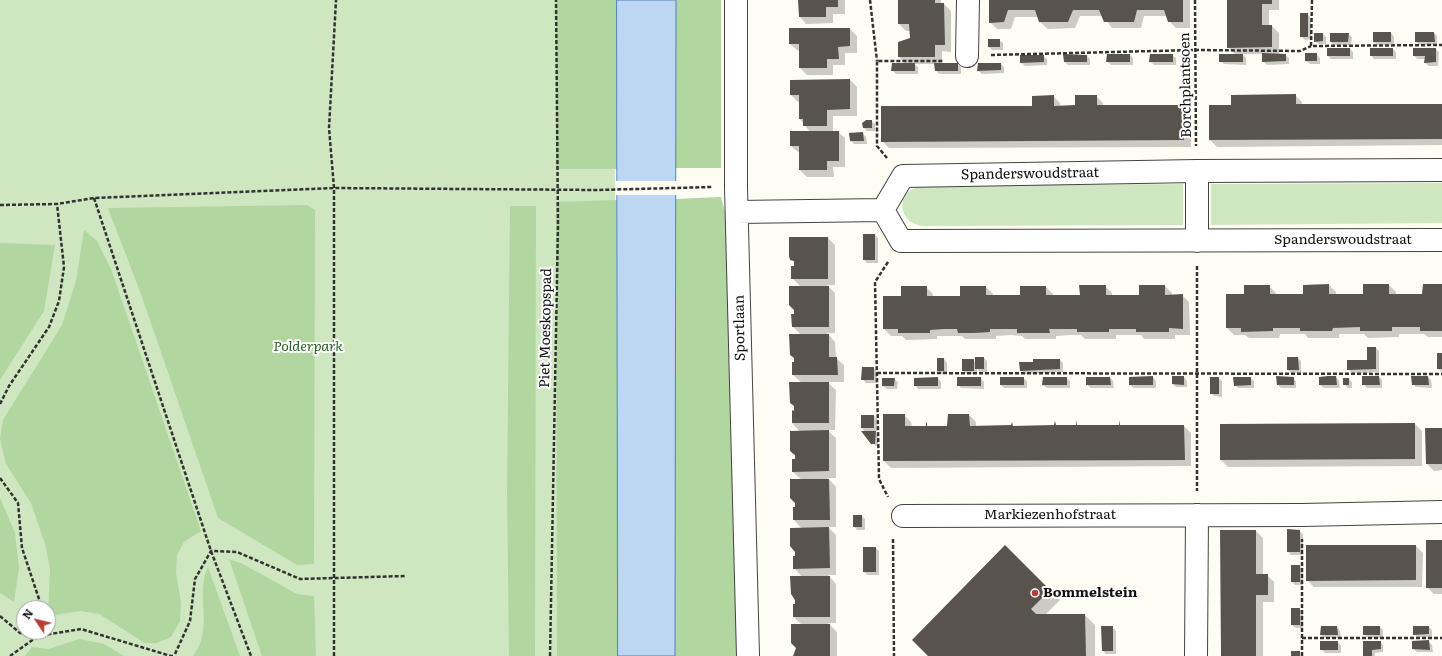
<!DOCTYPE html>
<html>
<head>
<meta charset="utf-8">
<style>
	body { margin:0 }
	#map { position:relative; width:1442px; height:656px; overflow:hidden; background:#fefdf4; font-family:Literata,serif }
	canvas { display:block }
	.north { position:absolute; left:16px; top:600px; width:40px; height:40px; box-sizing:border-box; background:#fff; border:1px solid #9f9f9f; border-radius:50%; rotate:305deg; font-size:11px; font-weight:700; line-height:16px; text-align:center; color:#101010 }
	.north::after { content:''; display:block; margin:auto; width:14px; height:18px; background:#b53f33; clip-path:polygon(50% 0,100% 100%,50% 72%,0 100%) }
</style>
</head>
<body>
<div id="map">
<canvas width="1442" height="656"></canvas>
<div class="north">N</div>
</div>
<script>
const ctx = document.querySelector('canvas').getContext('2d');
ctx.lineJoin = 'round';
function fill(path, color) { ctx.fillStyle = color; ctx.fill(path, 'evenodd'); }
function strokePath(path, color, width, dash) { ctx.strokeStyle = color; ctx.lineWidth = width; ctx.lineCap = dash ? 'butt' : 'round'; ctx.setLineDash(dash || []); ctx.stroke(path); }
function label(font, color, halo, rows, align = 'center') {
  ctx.font = font + ' Literata,serif'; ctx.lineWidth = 4; ctx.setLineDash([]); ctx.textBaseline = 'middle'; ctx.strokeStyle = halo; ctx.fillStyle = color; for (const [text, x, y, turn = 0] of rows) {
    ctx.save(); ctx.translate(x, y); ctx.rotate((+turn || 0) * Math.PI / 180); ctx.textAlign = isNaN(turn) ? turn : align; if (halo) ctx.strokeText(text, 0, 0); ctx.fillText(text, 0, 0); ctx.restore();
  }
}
const green = new Path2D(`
	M0 0H613L620 656H0ZM24 608H48V632H24Z
	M1442 183V223L1211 225V184Z
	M1183 184V225L922 226C897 222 895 191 921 186Z`);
const forest = new Path2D(`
	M556 0H617V169H556Z
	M676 0H721V168H675Z
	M721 197 727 219 749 656H675V199Z
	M617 200 618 656H557L556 202Z
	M307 205 315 210 314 564 297 565 218 518 142 297 108 208Z
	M510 206H536L535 656H509L507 490Z
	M84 230 97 241 111 269 201 531 184 542 177 555 176 573 181 602 180 621 171 637 157 643H145L99 614 81 611 48 616 50 569 45 544 31 503 6 464 0 439 3 420 62 325 76 281Z
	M0 243 55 245 44 311 0 380Z
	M0 498 15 533 19 568 14 602 0 593Z
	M229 559 243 564 297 594 314 596 316 656H262Z
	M208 567 240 656H193C215 628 194 596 208 567Z
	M80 639 104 644 124 656H25L32 647 48 649Z`);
const water = new Path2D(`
	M617 0H676L675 656H618Z`);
const pier = new Path2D(`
	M615 181H677V195H615Z`);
const shadow = new Path2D(`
	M799 0H845V14H833V23L806 24 800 17Z
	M898 0H941V4H944L951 11V52L942 51V64H957L961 67V74H939L936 70 935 64H914L918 67V74H896L892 70 906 64 899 57 911 38V31H906L899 24Z
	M990 0H1190V28H1176L1169 21 1167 16H1144L1141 28H1112L1103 16H1080L1075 28 1048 29 1040 22 1039 17H1015L1011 29H997L990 22Z
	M1228 0H1279V10H1269V26H1272L1279 33V55H1285L1289 58V64L1267 65 1263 61V54H1242L1246 58V65L1224 64 1220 61 1236 55 1228 47Z
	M1308 14 1311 18V39L1305 40 1301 36Z
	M850 29 857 36V53H845V65H833V75H807L800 68V51L797 50 790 44Z
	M1391 33 1394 37V45H1377L1374 42Z
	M1434 33 1437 36V45H1420L1416 42Z
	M1323 34 1326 37V44H1319L1315 41Z
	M1348 34 1352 37 1351 45H1334L1331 42Z
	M989 40H999L1003 43V50H992L989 47Z
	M1350 49 1353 52V59H1331L1328 56Z
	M1393 49 1396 52V59H1374L1371 55Z
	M1436 49 1439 52 1438 66H1429L1425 63 1426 59H1417L1414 55Z
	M1316 54 1320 58V64H1310L1306 61Z
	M1130 55 1133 58V65H1111L1108 62Z
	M1172 55 1176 58V65H1154L1150 61Z
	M1043 56 1047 59V65L1025 66 1021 62Z
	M1087 56 1090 59V65H1068L1065 62Z
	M1001 64 1004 67V73L982 74 978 70Z
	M850 80 857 87V116H833V132H838L845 138V167H833L834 177H807L800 170V152H798L791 146 810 132 800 119V102H798L791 95Z
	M1295 95 1302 102V105H1442V145L1217 147 1210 140Z
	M1053 96 1060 103V107L1076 106 1096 96 1103 103V106H1183L1190 113 1191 147 889 148 882 141 1033 107Z
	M871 121 875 124V131H867L864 128Z
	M863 134 866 137 867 144H854L851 141Z
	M864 235H875L878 238V263H867L864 259Z
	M790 238H828L835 245V285H827L835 293V333H827L835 342 836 358 844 365V382H827L836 390 835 430H827L836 438V478H828L836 487V527H828L836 535V575H828L836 584V623H828L837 632V656H794L796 653 802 625 794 617 802 577 794 568 802 529 794 520 802 480 793 472 796 456 792 453 800 432 792 423 793 412H796L802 383 793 375 801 335 793 327 801 287 792 278 795 263 791 259Z
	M1329 285 1336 292V295H1364L1389 285 1396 292V295H1423L1442 285V337H1428L1424 334H1399V337L1368 338 1364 334H1339V338H1308L1305 334H1280L1279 338H1249L1245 335H1234L1227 328 1245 295 1269 286 1276 293V295H1304V286Z
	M1105 286 1112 293V296H1140L1165 286 1172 293V296L1182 295 1189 302 1190 335H1175V339H1144L1141 335H1116V339H1085L1081 335H1071L1056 336V339H1025L1022 336 1011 335 996 336V339H965L962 336H937V339L906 340 902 336H891L884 329 902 297 926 287 933 294V297H961V287H986L993 294V296H1021L1046 287 1053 294V296H1081Z
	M1376 348 1379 351V372L1352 373 1348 369 1368 361Z
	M1438 354H1442V372L1438 369Z
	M984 358 987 361V372H980L977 369V374H967L963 371 973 360 976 363Z
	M1298 358 1301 361V373H1291L1288 370Z
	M944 359 947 363V374H941L938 371Z
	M1060 360 1063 363V372L1024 374 1021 370 1034 363Z
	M874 368 877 372V383H866L862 379Z
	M1153 377 1156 381V388H1133L1130 384Z
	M1173 377H1184L1187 381V387H1176L1173 384Z
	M1336 377 1339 381 1340 388H1324L1320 385Z
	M1379 377 1382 380V388H1367L1363 384Z
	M1428 377 1431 380 1432 388 1416 387 1413 384Z
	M938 378 941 382V389H918L915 385Z
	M980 378 984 382V389L961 388 958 385Z
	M1023 378 1027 381V388H1004L1001 385Z
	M1066 378 1070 381V388H1047L1043 385Z
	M1087 378H1110L1113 381 1114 388H1091L1087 385Z
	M1218 378 1222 381V397L1214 396 1211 393Z
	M1250 378 1254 381V388H1238L1235 385Z
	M1293 378 1296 381V388H1281L1278 385Z
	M894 379 898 382 897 389H887L883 386Z
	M1349 379 1352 382V388H1348L1344 384Z
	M904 415 911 422 912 427H948L969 415 976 422V427L1184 426 1191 433V466L891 468 884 461Z
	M874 416 877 419V431H874L878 436V447L872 443 862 428Z
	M1415 424 1422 431V466L1228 467 1221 460Z
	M1442 429V470L1434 471 1427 464Z
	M862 516 865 519V530H857L854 526Z
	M1256 531 1263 538V575H1267L1274 582V602H1263V656H1222Z
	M1299 531 1303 534V555H1291L1288 551Z
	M1442 541V594H1434L1427 587Z
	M1416 546 1423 553 1422 587H1314L1307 580Z
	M1005 547 1060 600 1045 615H1085L1095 625V656H929Z
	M876 548 879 551V575H868L864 572Z
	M1300 566 1303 569V585H1295L1292 582Z
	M1292 609H1300L1303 613V628H1296L1292 625Z
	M1112 627 1116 631V654H1106L1103 651Z
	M1337 627 1340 631 1341 638H1325L1321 635Z
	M1380 627 1383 630V638H1368L1364 634Z
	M1429 627 1432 630V637H1417L1414 634Z
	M1337 642 1341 645V653H1325L1321 649Z
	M1380 642 1383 645V652L1375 653V656H1364Z
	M1429 642 1432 645 1433 652H1417L1413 649Z`);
const building = new Path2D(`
	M798 0H838V7H826V17H799Z
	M898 0H935V3H944L945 45H935V57H898V42L910 38 909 24H898Z
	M989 0H1183V22H1168L1164 10H1137L1134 22H1104L1099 10H1073L1068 22H1039L1035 10H1008L1004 22 989 23Z
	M1227 0H1272V4H1262V25H1272V47L1227 48Z
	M1300 13H1308V37H1300Z
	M789 28H850V46L838 47 839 59H827V68H799V44H789Z
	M1373 32H1391V42H1373Z
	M1415 32H1434L1435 42H1415Z
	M1314 33H1323V41L1314 42Z
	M1330 33H1349L1348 42H1330Z
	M988 39H1000V47H988Z
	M1327 48H1350V56H1327Z
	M1370 48H1393V56H1370Z
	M1413 48H1436V62L1424 63 1425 56H1413Z
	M1262 53 1286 54V61L1262 62Z
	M1305 53H1317V61H1305Z
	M1063 54 1087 55V62H1064Z
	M1107 54H1130V62H1106Z
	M1150 54H1173V62H1149Z
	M1219 54H1243V62H1219Z
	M1020 55H1044V62L1020 63Z
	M892 63H915V71H891Z
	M934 63H958V71H935Z
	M978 63H1001V70L977 71Z
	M850 79V109L827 110V126H803V119H799V95H790V80Z
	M1296 94V104H1442V139L1209 140V105H1231V95Z
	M1054 95V106L1075 105V95H1097V105H1184V140L881 142V106H1032V96Z
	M866 120H872V128H863L862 123Z
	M790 131H839V161H827V170H799V146H790Z
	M863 132 864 141H850L849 133Z
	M863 234H875V260H863Z
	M789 237H828V279H791V266H794V261L790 260 789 256Z
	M1329 284V294H1363V284H1389V294H1422L1423 284H1442V331H1420V327H1392V331H1360V327L1333 328 1332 331H1300V328H1273V331L1241 332V328H1226V294H1244V285H1270V294H1303V285Z
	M1079 285H1106V295H1139V285H1165V295L1183 294V329L1169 328V332H1136V329H1109V332H1077V329H1049L1050 333H1017V329H990V332L974 333H958L957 329H944L930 330V333H898V329H883V296H901V286H927V296H960V286H986V295H1020V286H1046V295H1080Z
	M789 286H829V327H792L791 314H794V310L789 305Z
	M789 334H829V357H837L838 375H792V362H794V358L790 355Z
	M1367 347H1376V369L1347 370V360H1367Z
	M1437 353H1442V369H1437Z
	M975 357H984V369H975Z
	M1287 357H1298L1299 370H1287Z
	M937 358H944V371H937Z
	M962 359H974V371H962Z
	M1033 359H1060V369L1020 371 1019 362H1033Z
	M862 367H874V380H861Z
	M1153 376V385H1129V377Z
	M1172 376H1184V385L1172 384Z
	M1276 376 1294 377V385H1277Z
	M1328 376H1336L1337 385H1319V377Z
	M1362 376H1379L1380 385H1362Z
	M1411 376H1428L1429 385H1412Z
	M938 377V386H914V378Z
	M957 377H981V386H957Z
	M1000 377H1024V385H1000Z
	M1043 377H1067V385H1042Z
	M1086 377H1110L1111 385H1086Z
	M1210 377H1219V394H1210Z
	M1233 377H1251V385L1234 386Z
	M882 378H895L894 386H882Z
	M1343 378H1349V385H1343Z
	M789 382H829V423H792V410L794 411V406L790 403Z
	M883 414H905V426H926V422L927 423V426H947L948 414H969L970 426 1011 425 1012 422 1013 426 1054 425 1055 421 1056 425H1076L1077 420V425H1119V420L1120 425H1184L1185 460 883 461Z
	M861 415H874V428H861Z
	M1415 423V459L1220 460V424Z
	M1425 428H1442V464H1426Z
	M829 430V471L792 472V459H795V455L790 451V431Z
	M861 431H876L875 444H871Z
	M790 479H829L830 520H793V507H795V503L790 498Z
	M853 515H862V527H853Z
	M829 527 830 568 793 569V556H795V552L790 546V528Z
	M1287 529 1300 530V552H1287Z
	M1220 530H1256V574H1268V595H1256V656H1221Z
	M1426 540H1442V588H1426Z
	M1005 545 1050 590 1031 609 1036 614H1085L1086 656H928L912 640Z
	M1306 545H1416V580L1306 581Z
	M863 547H876V572H863Z
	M1291 565H1300V582H1291Z
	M790 576H830V617H793V604H795V600L791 594Z
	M1291 608H1300V625H1291Z
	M791 624H830V656H793L796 648 791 643Z
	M1101 626H1113V651H1102Z
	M1321 626H1337L1338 635H1320Z
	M1363 626H1380V635H1363Z
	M1413 626H1429V634L1413 635Z
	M1429 640 1430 650 1412 649V641Z
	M1320 641H1338V650H1320Z
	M1363 641H1381V649L1372 650V656H1363Z
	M1291 651H1300V656H1291Z`);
const path = new Path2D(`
	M870 0 877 61
	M1195 0 1196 146
	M1312 0 1311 46 1442 45
	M991 55 1195 50 1300 51 1311 46
	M887 158 877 146V61H943
	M94 198 211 551 251 656
	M0 205 57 204 94 198 334 188 597 190 712 187
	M888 262 875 282 879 479 888 497
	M1197 266V491
	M877 373 1442 374
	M0 404 9 386 49 327 59 301 64 267 57 204
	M0 478 18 503 22 548 42 608
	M893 539 894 656
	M0 616 20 633 38 636 81 629 171 656H175
	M1302 638H1442
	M175 654 190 621 195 579 211 551 237 552 300 579 405 576
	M10 656 38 636 39 632
	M334 656V188L329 128 336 0
	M550 656 558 225 556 0
	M1302 656V539`);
const minor = new Path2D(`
	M736 0V188L748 656
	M967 56 968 0
	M883 210 903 176 1197 171 1442 170
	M883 210 901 241 1442 240
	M737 212 883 210
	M1197 241V171
	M903 516 1302 515 1442 512
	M1196 656 1197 515`);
const markers = [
	[1035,593,4,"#b53f33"]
];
const streetNames = [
	["Borchplantsoen",1186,85,-91],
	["Spanderswoudstraat",1030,174,-1],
	["Spanderswoudstraat",1343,240],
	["Piet Moeskopspad",546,328,-89],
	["Sportlaan",740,328,-91],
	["Markiezenhofstraat",1050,515]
];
const parkNames = [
	["Polderpark",308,347]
];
const poiNames = [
	["Bommelstein",1043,593]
];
fill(green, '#cfe7c0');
fill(forest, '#b1d6a0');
fill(water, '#bdd7f2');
strokePath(water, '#4a82c3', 1);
fill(pier, '#fefdf4');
fill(shadow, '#0003');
fill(building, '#58534d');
strokePath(minor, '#434343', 24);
strokePath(path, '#323232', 2.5, [4, 2]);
strokePath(minor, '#fff', 22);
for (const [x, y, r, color] of markers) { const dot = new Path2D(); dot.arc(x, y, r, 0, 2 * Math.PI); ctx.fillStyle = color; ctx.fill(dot); strokePath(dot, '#fff', 1.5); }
label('14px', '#101010', '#fff', streetNames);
label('italic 14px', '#296325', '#fff', parkNames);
label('bold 14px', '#101010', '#fff', poiNames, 'left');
</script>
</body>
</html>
